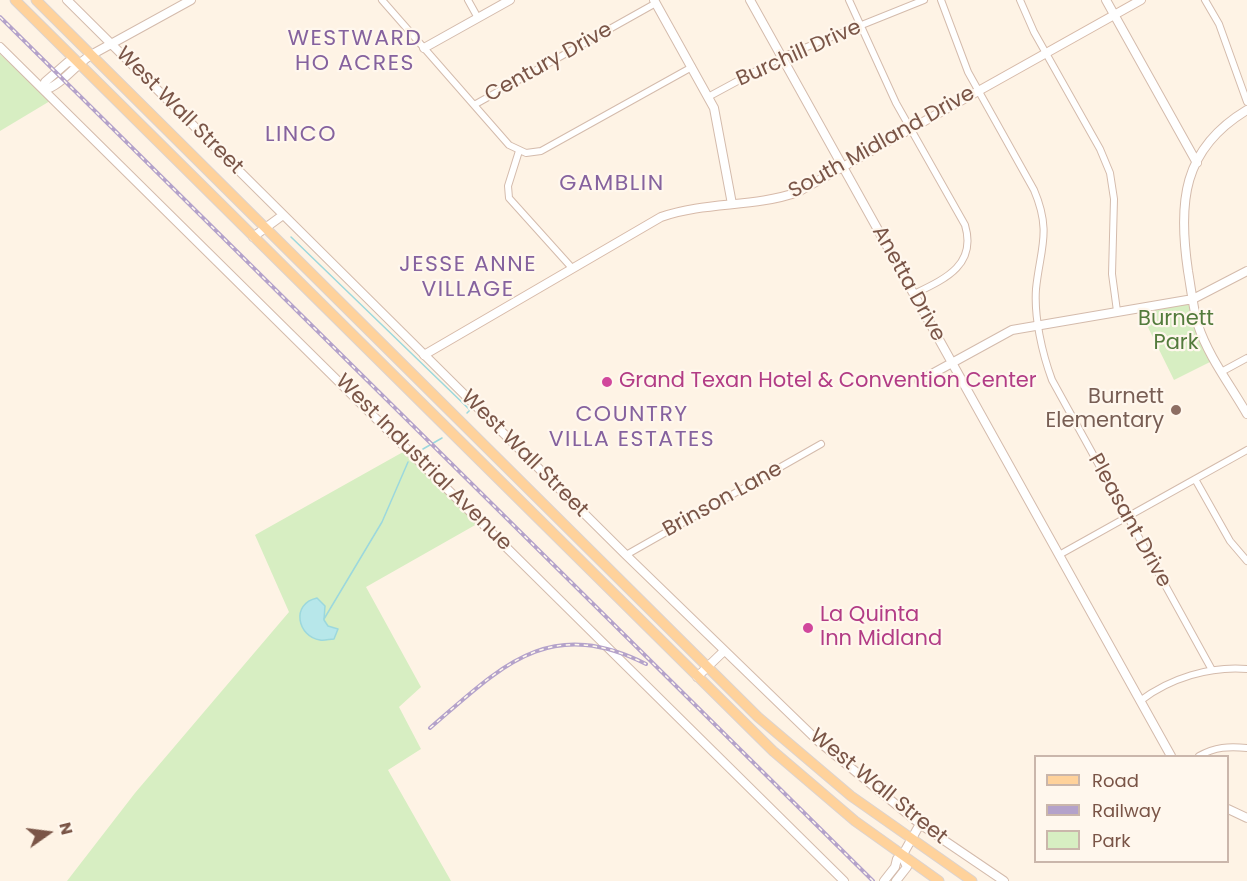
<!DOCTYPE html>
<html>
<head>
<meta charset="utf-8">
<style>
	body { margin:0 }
	#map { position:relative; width:1247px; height:881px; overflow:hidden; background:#fef3e5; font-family:Poppins,sans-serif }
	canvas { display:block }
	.legend { position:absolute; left:1034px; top:755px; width:195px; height:108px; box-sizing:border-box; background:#fff7ed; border:2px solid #cab6ab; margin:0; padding:8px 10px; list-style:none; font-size:18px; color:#7a5547 }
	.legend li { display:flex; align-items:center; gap:12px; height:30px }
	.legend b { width:30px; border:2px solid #cab6ab }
	.north { position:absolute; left:18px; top:803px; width:60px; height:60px; -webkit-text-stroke:4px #fff7ed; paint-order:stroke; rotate:76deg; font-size:16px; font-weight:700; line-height:24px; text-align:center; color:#7a5547 }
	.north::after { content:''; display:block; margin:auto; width:21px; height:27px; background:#7a5547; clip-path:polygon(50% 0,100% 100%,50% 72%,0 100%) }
</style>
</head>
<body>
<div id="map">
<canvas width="1247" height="881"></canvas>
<ul class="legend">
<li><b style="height:8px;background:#ffd29b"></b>Road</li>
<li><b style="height:8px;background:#b4a2ca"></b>Railway</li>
<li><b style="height:16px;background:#d7eec2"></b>Park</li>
</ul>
<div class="north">N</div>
</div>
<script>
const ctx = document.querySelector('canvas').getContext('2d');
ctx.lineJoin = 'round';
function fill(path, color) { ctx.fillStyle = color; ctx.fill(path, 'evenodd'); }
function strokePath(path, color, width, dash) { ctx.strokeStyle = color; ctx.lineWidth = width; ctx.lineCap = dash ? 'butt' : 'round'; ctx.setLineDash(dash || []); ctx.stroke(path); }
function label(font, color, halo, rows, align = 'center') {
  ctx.font = font + ' Poppins,sans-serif'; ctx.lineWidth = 4.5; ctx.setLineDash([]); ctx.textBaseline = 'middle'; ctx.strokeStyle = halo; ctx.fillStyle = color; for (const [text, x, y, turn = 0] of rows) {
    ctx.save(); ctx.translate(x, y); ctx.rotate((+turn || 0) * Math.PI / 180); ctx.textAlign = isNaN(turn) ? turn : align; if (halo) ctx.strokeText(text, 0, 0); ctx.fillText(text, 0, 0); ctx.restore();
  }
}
const green = new Path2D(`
	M0 54 50 101 0 131Z
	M1190 303 1212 356 1210 362 1174 380 1140 311Z
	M403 452 477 524 366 587 421 687 399 707 421 749 388 770 451 881H67L135 793 289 612 255 535Z`);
const water = new Path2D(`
	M317 598 325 606 324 620 328 626 338 629 334 639C330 639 324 641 320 640 298 637 290 604 317 598Z`);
const stream = new Path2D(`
	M291 237 470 410 467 413
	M423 449 442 438
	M324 619 382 522 408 462`);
const minor = new Path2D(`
	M382 0 509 145 526 153 541 151 692 67
	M468 0 478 18
	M849 0 896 103 965 225C977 265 945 279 914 294
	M941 0 968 72 1034 190C1052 232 1040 249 1036 289 1034 317 1042 353 1052 380L1212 670
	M1020 0 1034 32 1100 149 1110 173 1114 199 1112 274 1117 311
	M1205 0 1219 24 1247 102
	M708 97 782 57 924 0
	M474 105 656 3
	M519 151 508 186 509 198 572 268
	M1223 371 1247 358
	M1195 479 1230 541 1247 561
	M626 555 821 444
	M1059 555 1247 450
	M1140 701C1170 678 1210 666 1247 669
	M1199 756C1215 747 1229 746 1247 748`);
const tertiary = new Path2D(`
	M67 0 626 555 818 741 920 824 1004 881
	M654 0 714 108 732 204
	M750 0 1171 756
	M1106 0 1197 163
	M0 47 844 881
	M424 48 510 0
	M44 90C61 86 76 64 91 55L191 0
	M44 90 45 82 68 62 78 63
	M1247 110C1182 149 1178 203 1188 271 1191 288 1193 308 1198 325 1208 356 1231 386 1247 414
	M253 237 283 215
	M919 381 1012 330 1193 299 1247 271
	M697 677 724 651
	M1228 809 1247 818
	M884 881 895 867 897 859 902 856 920 824
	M896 881 907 867 902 856`);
const secondary = new Path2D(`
	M424 355 661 217C707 201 753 208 798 192L1141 0`);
const primary = new Path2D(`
	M15 0 773 751 855 821 939 881
	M36 0 758 717 851 796 972 881`);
const rail = new Path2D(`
	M0 17 873 881
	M430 728C501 667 548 615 646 664`);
const markers = [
	[607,382,6,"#d1479c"],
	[1176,410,6,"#8d6e63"],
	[808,628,6,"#d1479c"]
];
const streetNames = [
	["Burchill Drive",799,54,-24],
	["Century Drive",549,63,-29],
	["West Wall Street",179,111,45],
	["South Midland Drive",882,143,-29],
	["Anetta Drive",908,284,61],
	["West Wall Street",524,454,45],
	["West Industrial Avenue",423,463,45],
	["Brinson Lane",723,500,-29],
	["Pleasant Drive",1129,521,61],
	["West Wall Street",878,787,39]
];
const parkNames = [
	["Burnett",1176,320],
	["Park",1176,344]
];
const hotelNames = [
	["Grand Texan Hotel & Convention Center",619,382],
	["La Quinta",820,616],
	["Inn Midland",820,640]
];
const educationNames = [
	["Burnett",1164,398],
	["Elementary",1164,422]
];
const neighbourhoodNames = [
	["WESTWARD",355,39],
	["HO ACRES",355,64],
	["LINCO",301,135],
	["GAMBLIN",612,184],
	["JESSE ANNE",468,265],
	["VILLAGE",468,290],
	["COUNTRY",632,415],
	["VILLA ESTATES",632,440]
];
fill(green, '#d7eec2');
fill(water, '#b7e7ea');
strokePath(water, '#9cd8dd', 1.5);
strokePath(stream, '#9cd8dd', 1.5);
strokePath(minor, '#d4bbac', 8);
strokePath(tertiary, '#d4bbac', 10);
strokePath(secondary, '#d7baa9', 10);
strokePath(primary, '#dcd3cf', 11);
strokePath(minor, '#fff', 6);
strokePath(tertiary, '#fff', 8);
strokePath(secondary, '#fff', 8);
strokePath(primary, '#ffd29b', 9);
strokePath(rail, '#b4a2ca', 4);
strokePath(rail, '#fff7ed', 1.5, [4.5]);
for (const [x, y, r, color] of markers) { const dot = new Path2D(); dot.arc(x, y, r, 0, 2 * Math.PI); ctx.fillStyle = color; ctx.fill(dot); strokePath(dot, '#fff7ed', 2); }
label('21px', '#7a5547', '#fff7ed', streetNames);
label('21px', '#537b3c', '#fff7ed', parkNames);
label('21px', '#b23c85', '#fff7ed', hotelNames, 'left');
label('21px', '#785e54', '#fff7ed', educationNames, 'right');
ctx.letterSpacing = '1.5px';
label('22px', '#85629e', '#fff7ed', neighbourhoodNames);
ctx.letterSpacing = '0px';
</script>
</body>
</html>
